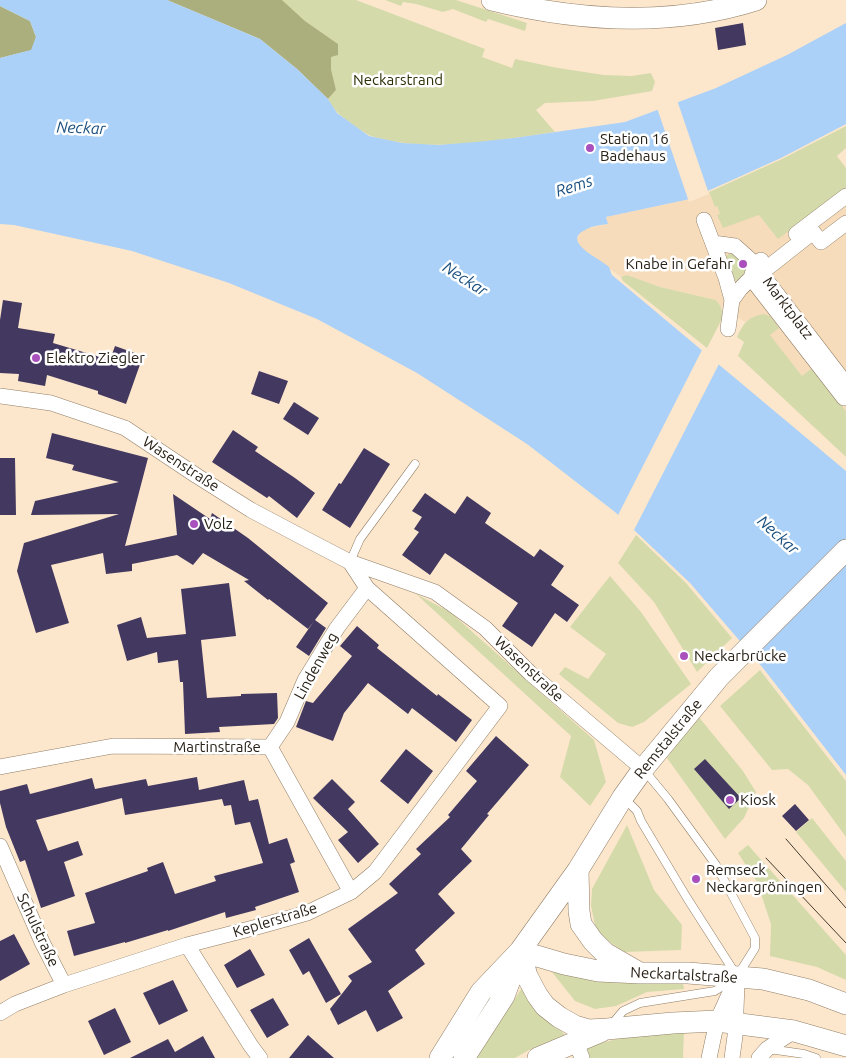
<!DOCTYPE html>
<html>
<head>
<meta charset="utf-8">
<style>
	body { margin:0 }
	canvas { display:block; background:#fce7cc }
</style>
</head>
<body>
<canvas width="846" height="1058"></canvas>
<script>
const ctx = document.querySelector('canvas').getContext('2d');
ctx.lineJoin = 'round';
function fill(path, color) { ctx.fillStyle = color; ctx.fill(path, 'evenodd'); }
function strokePath(path, color, width, dash) { ctx.strokeStyle = color; ctx.lineWidth = width; ctx.lineCap = dash ? 'butt' : 'round'; ctx.setLineDash(dash || []); ctx.stroke(path); }
function label(font, color, halo, rows, align = 'center') {
  ctx.font = font + ' Ubuntu,sans-serif'; ctx.lineWidth = 5; ctx.setLineDash([]); ctx.textBaseline = 'middle'; ctx.strokeStyle = halo; ctx.fillStyle = color; for (const [text, x, y, turn = 0] of rows) {
    ctx.save(); ctx.translate(x, y); ctx.rotate((+turn || 0) * Math.PI / 180); ctx.textAlign = isNaN(turn) ? turn : align; if (halo) ctx.strokeText(text, 0, 0); ctx.fillText(text, 0, 0); ctx.restore();
  }
}
const built = new Path2D(`
	M846 189V411L812 368 802 376 754 316 745 322 721 307 716 300 660 287 627 275 621 277 580 247 577 239 580 233 585 229 608 224 606 217 690 199 709 192 715 206H717L720 214 718 215H759L778 238Z`);
const green = new Path2D(`
	M282 0H356L485 49 482 57 512 68 515 59 558 68 604 75 632 76 651 73 655 82 652 91 593 101 545 103 536 110 555 132C499 140 427 154 371 136 365 134 342 117 337 112 333 108 331 104 328 99L336 90 331 69V57L338 44 305 21Z
	M385 0H456L527 23 525 31 488 19 486 22 453 9 443 12 416 4 403 2 401 6Z
	M846 126V148L837 156 846 168V189L778 239 759 215 723 228 717 215 720 214 717 206 715 207 709 192 782 159Z
	M729 254H736L748 265C745 272 743 282 733 281L725 260 726 256Z
	M627 275 660 287 716 300 721 307 723 317 707 348 623 281 621 277Z
	M764 314 770 316 779 328 770 335 802 376 812 368 846 411V457L738 356 744 342 737 337C744 323 747 317 764 314Z
	M636 535 686 583 732 638 697 672 654 602 618 563Z
	M610 576 641 612 691 684 644 722 632 727 618 723 559 674 565 667 588 679 606 654 570 627Z
	M416 594 450 612 594 740 606 782 590 806 560 777 571 736Z
	M760 670 846 781V837L808 785 788 769 772 770 720 706Z
	M698 716 743 771 756 792 744 818 725 839 667 758Z
	M812 818 846 861V892L796 832Z
	M627 825 654 890 682 925 681 950 625 952 597 934 591 906 592 889Z
	M748 845 846 955V980L817 967 770 956 771 924 757 882 738 853Z
	M552 972 599 981 683 983 684 989 647 992 616 1006 595 1009 575 1001Z
	M522 988 565 1035 529 1050 515 1058H473Z
	M684 1029 683 1058H590L586 1047 621 1038Z`);
const forest = new Path2D(`
	M167 0H282L305 21 338 44V55L331 57V69L336 90 328 99 297 69 260 39Z
	M0 6 30 21 36 37 32 50 0 58Z`);
const water = new Path2D(`
	M0 0H167L260 39 297 69 328 99 337 113 369 136 402 143 438 145 476 142 514 138 625 122 716 88 787 55 846 23V124L781 158 690 199 606 217 608 224C601 225 591 226 585 230 560 242 603 260 609 267 610 269 611 273 612 275L846 471V775L763 668 690 583 615 512 527 444 417 373 317 319 229 283 132 251 14 225 0 224V58L31 50 36 37 30 21 0 6Z`);
const pier = new Path2D(`
	M677 100 709 194 689 202 657 108Z
	M703 348 720 362 633 532 617 517Z`);
const building = new Path2D(`
	M743 23 746 45 718 50 715 28Z
	M3 300 22 303 18 328 55 334 53 343 110 360 115 346 143 356 126 404 98 394V391L47 375 45 386 18 381 19 374 0 373V320Z
	M259 371 288 381 279 404 251 394Z
	M294 402 319 418 308 435 283 419Z
	M233 430 258 447 255 451 295 478 315 493 297 518 269 496 267 498 212 462Z
	M52 433 148 458 125 546 177 535 173 494 210 519 212 513 248 538 328 603 315 620 326 628 309 656 296 647 314 621 308 629 269 599 268 600 244 581 249 580 203 553 193 565 177 555 132 564V571L106 574 103 553 51 565 69 623 36 633 17 571 24 543 119 514 31 515 35 501 119 482 72 470 74 465 46 458Z
	M364 448 390 464 350 528 322 510 339 483 341 484Z
	M0 458H15L16 515H0Z
	M425 493 455 514 467 496 491 513 485 523 534 557 540 549 564 566 551 585 579 605 567 622 555 613 532 647 502 626 518 603 445 553 430 575 402 555 419 532 414 529 422 517 412 511Z
	M229 583 236 636 201 640 207 698 241 696V694L277 693 278 718 274 724 219 727 220 732 185 734 183 682H180L178 660 158 663 157 652 127 661 117 625 141 617 147 638 186 634 181 589Z
	M357 626 379 645 377 648 437 696 438 694 472 720 456 742 412 708 408 714 368 683 344 713 333 741 296 727 306 701 313 703 352 656 340 646Z
	M496 736 529 765 487 814 489 815 461 849 472 861 438 894 455 913 415 950 425 964 388 991 403 1018 377 1032 366 1010 338 1025 330 1009 352 981 348 976 372 962 348 929 398 893 389 884 421 854 416 849 450 817 448 815 477 781 466 771Z
	M406 749 433 771 408 804 380 781Z
	M705 759 741 798 729 809 694 769Z
	M197 777 199 790 244 780 249 801 258 799 269 844 287 838 295 862 290 864 299 892 255 907 256 910 226 918 225 912 168 931V930L125 943V942L74 956 67 931 95 923 85 893 148 871 147 868 163 862 175 894 216 881 214 876 263 863 250 822 235 825 231 805 224 806 222 799 125 815 122 798 36 820 48 851 78 841 83 855 64 862 75 896 41 908 25 860 20 862 6 827 0 803V791L27 784 30 794 92 778 95 789 146 779 148 786Z
	M332 779 355 802 348 809 379 844 358 863 338 840 348 832 313 798Z
	M795 804 809 820 796 831 782 816Z
	M14 934 30 964 0 981V941Z
	M309 938 341 994 326 1003 309 971 303 975 289 950Z
	M250 949 265 975 237 988 224 965Z
	M173 980 188 1011 159 1025 143 993Z
	M273 998 289 1025 267 1038 250 1010Z
	M115 1008 131 1042 104 1055 88 1021Z
	M308 1035 334 1058H289Z
	M203 1036 215 1058H130L168 1039 175 1052Z`);
const lane = new Path2D(`
	M350 562 360 539 415 464
	M644 770 668 799 716 865 755 938V948L738 975
	M624 798 637 811 641 821 687 898 735 973
	M612 1024 623 1011 640 1003 715 991 729 982
	M769 1049 804 1054 816 1058`);
const street = new Path2D(`
	M704 220 726 278 732 300 728 329
	M846 223 821 242 813 232 761 273 846 384
	M796 234 846 196
	M713 243 735 246 755 264
	M751 278 844 398 846 395
	M732 300 740 289 751 278 755 264 761 260
	M0 396 51 403 125 428 197 476 251 510 302 537 350 562 435 592 485 628 530 673 643 769
	M270 747 287 722 305 680 337 628 367 588
	M270 747 351 892
	M0 767 113 746 270 747
	M0 846 42 942 64 985
	M187 945 251 1046 260 1058
	M0 1013 15 1004 64 985 187 945 257 927 307 913 351 892 375 872 500 706 367 588 350 562
	M576 1033V1042L582 1058
	M709 1058 717 1021 737 977
	M732 1058 735 1036 737 984
	M759 1058 767 1049 794 1031`);
const secondary = new Path2D(`
	M492 0C578 21 671 27 756 0
	M578 870 579 911 581 924 593 941 605 953 638 972
	M520 951 527 976 537 995 545 1006 559 1017 575 1026 589 1030 607 1029 673 1023 717 1021 794 1031 846 1046
	M520 951 564 964 598 971 640 973H688L763 979 809 990 846 1004
	M440 1058 481 992 520 951 578 870 623 797 643 769 719 677 846 550
	M464 1058 504 996 517 961
	M538 1058 602 1031`);
const tram = new Path2D(`
	M786 839 846 908
	M766 858 846 943`);
const markers = [
	[590,148,5,"#a950bd"],
	[743,264,5,"#a950bd"],
	[36,358,5,"#a950bd"],
	[194,524,5,"#a950bd"],
	[684,656,5,"#a950bd"],
	[730,800,5,"#a950bd"],
	[696,879,5,"#a950bd"]
];
const parkNames = [
	["Neckarstrand",398,80]
];
const poiNames = [
	["Station 16",600,139],
	["Badehaus",600,156],
	["Knabe in Gefahr",733,264,"right"],
	["Elektro Ziegler",46,358],
	["Volz",204,524],
	["Neckarbrücke",694,656],
	["Kiosk",740,800],
	["Remseck",706,870],
	["Neckargröningen",706,887]
];
const streetNames = [
	["Marktplatz",788,308,53],
	["Wasenstraße",181,464,33],
	["Lindenweg",316,666,-61],
	["Wasenstraße",529,669,43],
	["Remstalstraße",668,739,-51],
	["Martinstraße",217,747],
	["Keplerstraße",275,920,-17],
	["Schulstraße",38,930,65],
	["Neckartalstraße",684,975,3]
];
const waterNames = [
	["Neckar",81,128,2],
	["Rems",574,186,-18],
	["Neckar",465,279,33],
	["Neckar",778,535,42]
];
fill(built, '#f6dcbb');
fill(green, '#d5daab');
fill(forest, '#abaf7d');
fill(water, '#abd1f8');
fill(pier, '#fce7cc');
fill(building, '#433860');
strokePath(lane, '#917e66', 9);
strokePath(street, '#917e66', 16);
strokePath(secondary, '#917e66', 22);
strokePath(lane, '#fff', 8);
strokePath(street, '#fff', 15);
strokePath(secondary, '#fff', 21);
strokePath(tram, '#443b2f', 1);
for (const [x, y, r, color] of markers) { const dot = new Path2D(); dot.arc(x, y, r, 0, 2 * Math.PI); ctx.fillStyle = color; ctx.fill(dot); strokePath(dot, '#fff', 2); }
label('15px', '#2d2f06', '#fff', parkNames);
label('15px', '#282117', '#fff', poiNames, 'left');
label('15px', '#282117', '#fff', streetNames);
label('italic 16px', '#1a4f7f', '#fff', waterNames);
</script>
</body>
</html>
